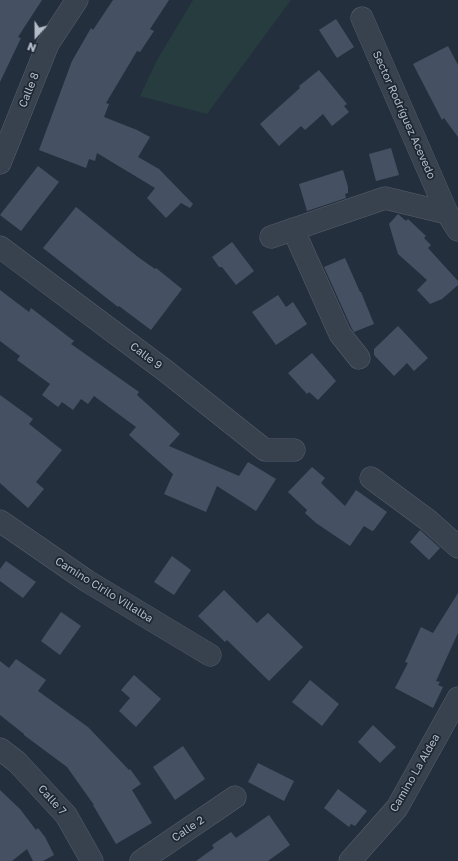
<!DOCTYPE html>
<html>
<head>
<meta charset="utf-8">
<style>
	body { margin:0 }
	#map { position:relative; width:458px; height:861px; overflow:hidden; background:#242f3e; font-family:"Golos Text",sans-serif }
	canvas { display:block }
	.north { position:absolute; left:16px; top:16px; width:40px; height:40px; -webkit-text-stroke:3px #1d2633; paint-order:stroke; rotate:201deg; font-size:11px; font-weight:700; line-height:16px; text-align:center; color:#b4bcc9 }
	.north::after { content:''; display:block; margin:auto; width:14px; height:18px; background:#b4bcc9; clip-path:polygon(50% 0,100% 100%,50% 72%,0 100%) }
</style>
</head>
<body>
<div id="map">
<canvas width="458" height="861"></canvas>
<div class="north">N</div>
</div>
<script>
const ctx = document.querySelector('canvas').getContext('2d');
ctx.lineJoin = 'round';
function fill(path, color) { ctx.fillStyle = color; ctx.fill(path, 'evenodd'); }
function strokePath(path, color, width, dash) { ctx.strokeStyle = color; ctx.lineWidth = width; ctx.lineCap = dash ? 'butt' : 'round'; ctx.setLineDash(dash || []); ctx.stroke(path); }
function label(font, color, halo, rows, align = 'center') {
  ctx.font = font + ' "Golos Text",sans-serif'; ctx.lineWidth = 3.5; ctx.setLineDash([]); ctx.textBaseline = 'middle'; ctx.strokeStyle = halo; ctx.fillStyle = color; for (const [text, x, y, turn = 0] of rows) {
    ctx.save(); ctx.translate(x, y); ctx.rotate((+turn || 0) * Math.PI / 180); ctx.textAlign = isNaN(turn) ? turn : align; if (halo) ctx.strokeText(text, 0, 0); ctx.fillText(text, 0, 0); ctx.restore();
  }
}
const green = new Path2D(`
	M193 0H291L207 114 140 96 157 60Z`);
const building = new Path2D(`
	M0 0H42L18 37 21 38 0 82Z
	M113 0H169L150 29 154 31 140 52 137 51 106 103 109 104 104 117 137 130 150 137 138 157 159 169 193 204 190 208 181 203 166 218 147 198 155 188 97 153 95 161 89 159 86 168 39 150 72 61 91 28 93 30Z
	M336 19 354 47 337 58 319 30Z
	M448 46 458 65V137L444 118 442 120 413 64Z
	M319 70 347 104 344 106 349 112 332 126 323 114 305 130 301 126 279 146 260 124 300 88 299 86Z
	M391 148 399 175 376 181 369 154Z
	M38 166 59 182 21 231 0 215Z
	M343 170 348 187V193L345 194 346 198 307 211 299 184Z
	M76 207 138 257 155 269 156 268 182 289 151 330 119 306 118 307 43 248Z
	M398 214 406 221 408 219 426 236 424 238 431 245 428 248 458 281V285L442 299 430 304 417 290 427 280 398 254 389 224Z
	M232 242 254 271 236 285 222 267H219L212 257Z
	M345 258 360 292H361L374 324 354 332 351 327 324 267Z
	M0 290 29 312 31 308 74 341 71 344 139 392 137 395 180 434 169 446 239 476 248 462 276 479 256 511 217 486 206 512 164 494 173 474 129 435 136 427 94 396 88 404 81 399 73 410 62 402 58 407 42 395 50 384 17 360 20 356 0 341Z
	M278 295 286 307 293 302 307 324 276 345 252 312Z
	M398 326 428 358 414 371 407 363 394 376 374 355V349Z
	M312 353 336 381 318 400 309 392 307 394 288 373Z
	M0 395 33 419 29 424 62 450 36 482 44 489 28 508 0 483Z
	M312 467 325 478 321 483 345 506 356 490 387 512 374 530 372 531 364 526 350 546 316 523 305 513 307 510 288 492Z
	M420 530 440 548 429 560 410 542Z
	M172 556 191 570 174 595 154 582Z
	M6 561 36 582 23 598 0 581V569Z
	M224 590 257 623 268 613 303 647 269 681 227 640 225 642 198 616Z
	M458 593V633L436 681 440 682 438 685 443 687 433 708 395 688 408 663 405 662 421 627 433 633Z
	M61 612 81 626 60 655 41 641Z
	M16 659 46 680 38 691 88 727 129 770 130 769 141 784 132 790 152 823 116 844 93 805H94L67 767 32 741 24 735V734L0 715V661L9 668Z
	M134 675 161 699 136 727 119 711 130 698 121 690Z
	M310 680 339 704 322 726 292 702Z
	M373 725 396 747 380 763 358 742Z
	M183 746 205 779 175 800 153 767Z
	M258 763 294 781 284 801 248 782Z
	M338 789 367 811 355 826 351 824 349 827 324 808Z
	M0 790 20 809 36 830 38 828 45 837 54 855 43 861H33L27 849 12 861H0Z
	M269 815 290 845 268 861H196L214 848 212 845 231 832 236 838Z`);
const minor = new Path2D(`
	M362 18 447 213 458 230
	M0 163 48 44 77 0
	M293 229 340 334 359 358
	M271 237 385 198 447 213
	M0 247 167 372 265 450H294
	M371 478 429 521 458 547
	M0 521 87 581 210 655
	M0 749 17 762 66 815 92 861
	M141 861 235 797
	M350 861 397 808 458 698`);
const streetNames = [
	["Calle 8",29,90,-68],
	["Sector Rodríguez Acevedo",404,115,66],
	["Calle 9",146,356,37],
	["Camino Cirilo Villalba",104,590,32],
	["Camino La Aldea",415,773,-60],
	["Calle 7",52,800,48],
	["Calle 2",188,829,-34]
];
fill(green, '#263c3f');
fill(building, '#455162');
strokePath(minor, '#565f6c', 23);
strokePath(minor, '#38414e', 22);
label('11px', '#b4bcc9', '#1d2633', streetNames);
</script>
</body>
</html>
